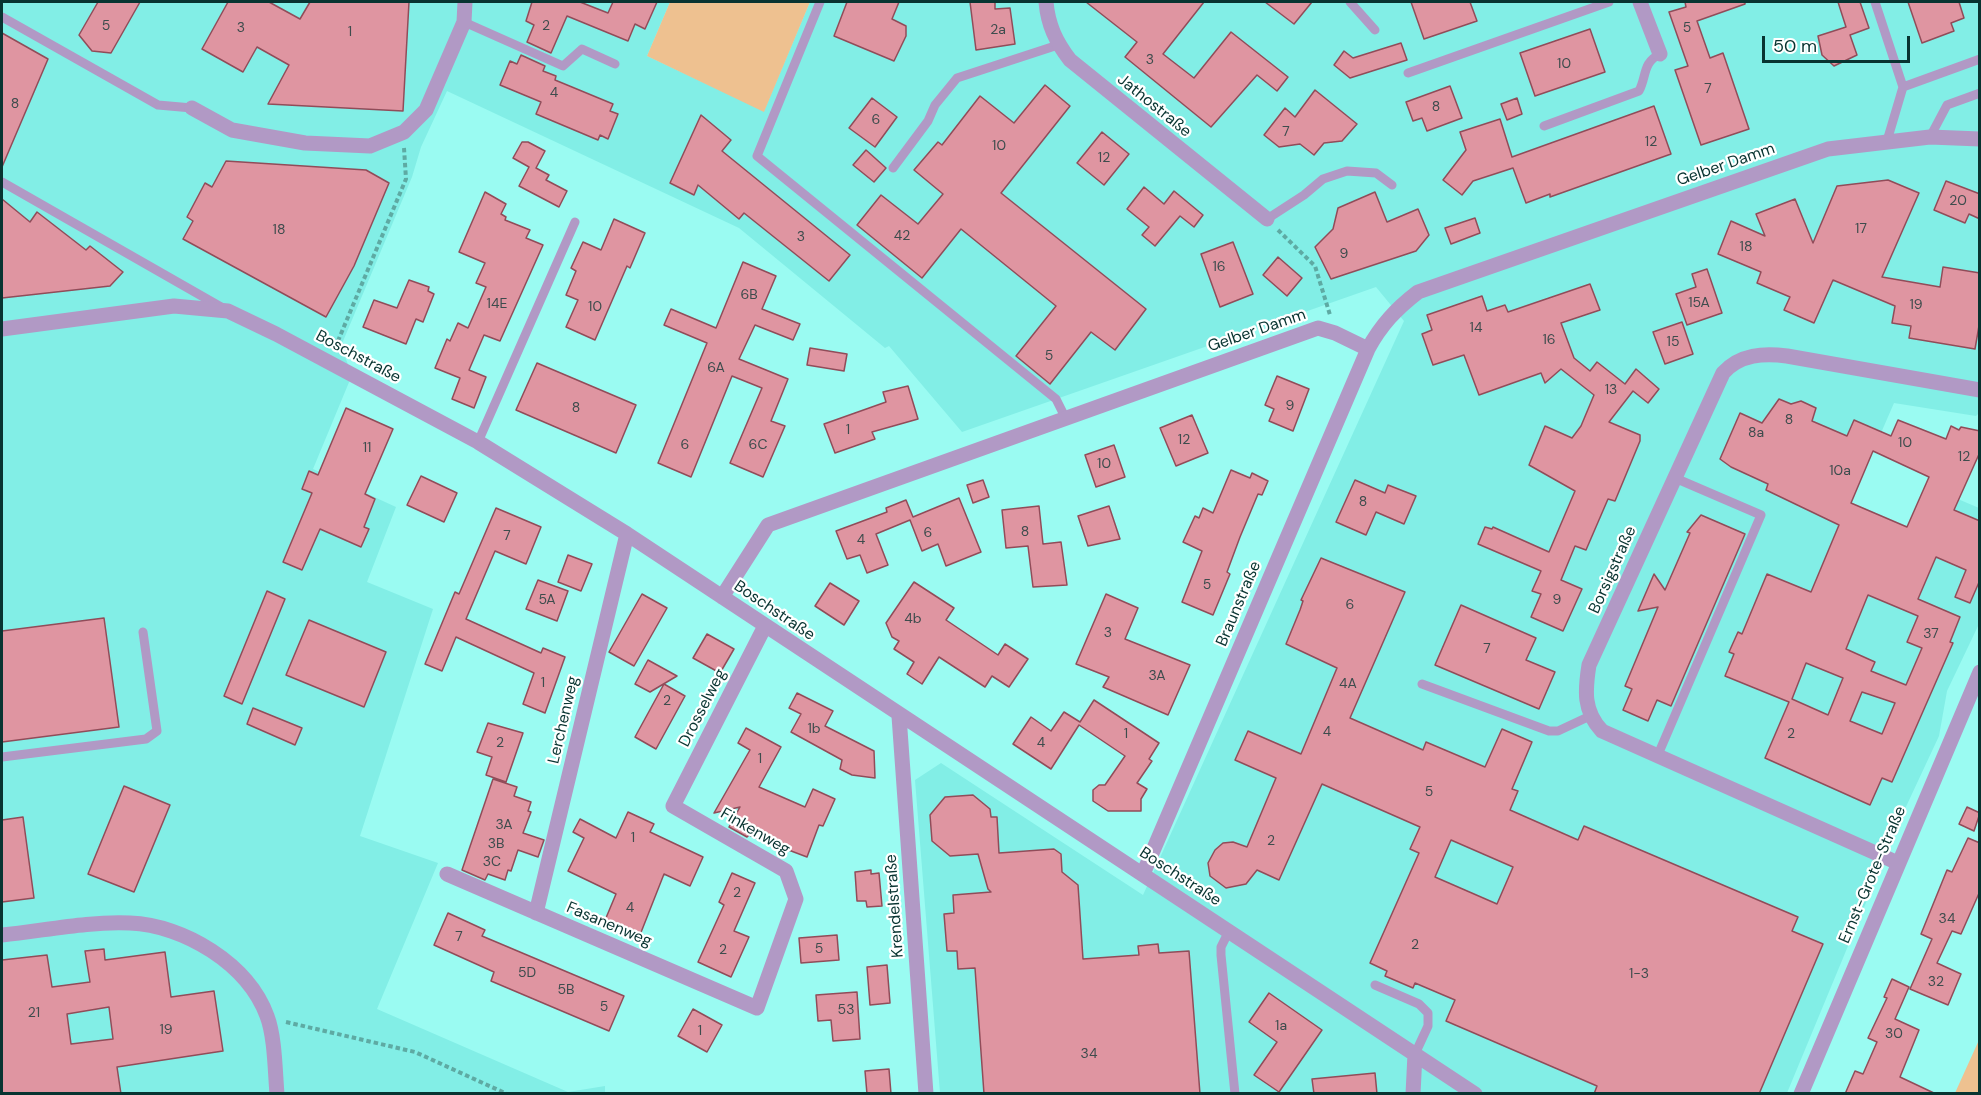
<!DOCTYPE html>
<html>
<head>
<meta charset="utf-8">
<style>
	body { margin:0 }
	#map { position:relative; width:1981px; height:1095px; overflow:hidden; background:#9afbf2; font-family:"DM Sans",sans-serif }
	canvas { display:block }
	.frame { position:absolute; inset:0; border:3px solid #083431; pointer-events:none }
	.scale { position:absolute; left:1762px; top:36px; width:148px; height:27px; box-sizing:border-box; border:3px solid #083431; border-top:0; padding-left:8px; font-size:18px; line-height:21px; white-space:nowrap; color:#083431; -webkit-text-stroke:4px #fff; paint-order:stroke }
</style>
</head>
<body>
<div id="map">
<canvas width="1981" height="1095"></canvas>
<div class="frame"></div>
<div class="scale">50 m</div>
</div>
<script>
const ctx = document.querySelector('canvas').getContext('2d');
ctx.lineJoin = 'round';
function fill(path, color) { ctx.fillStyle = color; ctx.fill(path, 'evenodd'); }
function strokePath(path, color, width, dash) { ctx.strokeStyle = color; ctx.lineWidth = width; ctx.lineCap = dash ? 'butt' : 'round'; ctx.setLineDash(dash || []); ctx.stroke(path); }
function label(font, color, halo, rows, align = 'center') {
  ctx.font = font + ' "DM Sans",sans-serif'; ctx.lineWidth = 4.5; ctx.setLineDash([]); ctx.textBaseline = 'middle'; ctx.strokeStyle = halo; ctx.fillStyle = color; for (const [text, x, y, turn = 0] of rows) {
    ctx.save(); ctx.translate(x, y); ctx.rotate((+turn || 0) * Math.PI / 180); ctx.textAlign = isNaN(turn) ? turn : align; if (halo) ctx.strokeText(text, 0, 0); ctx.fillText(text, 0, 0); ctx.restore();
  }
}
const built = new Path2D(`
	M2 2H670L647 56 764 111 810 2H1979V413L1976 416 1894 403 1848 509 1858 514 1862 507 1907 527 1925 485 1979 508V624L1947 691 1939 736 1904 811 1787 1093H940L915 780 941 763 1143 895 1404 321 1376 287 962 432 889 346 885 348 739 228 447 91 421 147 412 177 341 346 352 375 313 469 396 507 367 582 433 609 360 836 438 863 377 1009 568 1092 605 1086V1093L2 1094Z`);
const green = new Path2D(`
	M670 2H810L764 112 647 56Z
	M1979 1040V1093H1955Z`);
const building = new Path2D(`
	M98 2H140L111 53 92 51 79 35Z
	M228 2H269L300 19 310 2H409L403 111 268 104 289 65 257 47 243 72 202 49Z
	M532 2H580L608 13 613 2H657L645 29 635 24 628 41 567 16 551 53 527 42 534 25 526 21Z
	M847 2H899L892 19 906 26V36L894 61 834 36Z
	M970 2H995V9L1010 8 1015 44 976 50Z
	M1086 2H1204L1163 54 1194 78 1231 32 1288 77 1277 91 1257 75 1211 127 1125 57 1137 42Z
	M1265 2H1312L1294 24Z
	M1411 2H1470L1477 21 1424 39Z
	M1685 2H1745V4L1697 21 1710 58 1723 53 1749 129 1701 145 1675 70 1688 66 1669 12 1686 7Z
	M1838 2H1860L1869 28 1850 35 1857 55 1834 66 1822 55 1818 36 1846 27Z
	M1908 2H1959L1964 18 1951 23 1954 31 1922 43Z
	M1590 29 1605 72 1535 96 1520 53Z
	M2 33 48 59 2 167Z
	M1401 43 1407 60 1350 78 1334 65 1344 51 1353 58Z
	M521 55 545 66 543 71 556 76 555 80 613 104 610 111 618 114 608 139 600 135 598 140 536 114 541 102 500 85 510 61 517 64Z
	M1045 85 1070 106 1001 193 1146 309 1115 350 1091 332 1050 384 1016 356 1056 306 961 229 922 278 857 225 881 195 918 224 943 194 914 170 938 142 942 145 980 96 1014 123Z
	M1450 86 1462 118 1427 131 1422 118 1413 121 1406 102Z
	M1315 90 1357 124 1342 141 1324 143 1314 155 1300 144 1279 147 1264 135 1285 108 1295 117Z
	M872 98 897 117 875 147 849 128Z
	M1517 98 1522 114 1507 120 1501 104Z
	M1654 106 1671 154 1550 197V194L1526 203 1513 168 1473 181 1462 195 1443 180 1466 150 1460 132 1500 119 1512 157Z
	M701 115 731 140 722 151 850 255 829 281 744 213 739 219 698 185 694 195 670 183Z
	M1102 132 1129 154 1104 185 1077 163Z
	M522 142H528L545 151 536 168 549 175 546 180 567 191 559 207 519 186 529 167 513 158Z
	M866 150 886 168 874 182 853 165Z
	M226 161 366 170 389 183 354 266 326 317 183 239 193 221 187 217 205 183 212 187Z
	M1888 180 1919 193 1882 277 1940 287 1943 267 1980 273V320L1975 349 1909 338 1911 326 1892 323 1895 306 1833 280 1814 323 1784 310 1790 297 1757 283 1761 272 1718 254 1731 221 1765 236 1756 214 1795 199 1813 243 1837 186Z
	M1946 181 1980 194V219L1969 214 1965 223 1934 210Z
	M1144 187 1164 204 1174 191 1203 215 1194 227 1180 216 1155 246 1142 235 1149 227 1127 209Z
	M485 192 506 204 501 214 506 217 505 220 530 230 526 238 543 245 500 341 484 335 469 370 486 377 474 408 452 399 460 378 435 368 447 339 450 341 458 323 468 328 486 287 476 283 485 263 459 252Z
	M1375 192 1387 222 1418 209 1429 235 1416 251 1331 279 1315 247 1333 229 1338 208Z
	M2 199 30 222 37 212 86 250 90 246 123 272 110 286 2 298Z
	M1475 218 1480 233 1451 244 1445 228Z
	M614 219 645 233 630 268 627 266 595 340 566 327 578 300 566 295 576 271 571 268 583 242 601 250Z
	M1233 242 1253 294 1220 307 1201 254Z
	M1278 257 1302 278 1287 296 1263 275Z
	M743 262 776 276 762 309 800 324 793 340 755 325 739 359 788 379 771 421 785 426 763 477 730 463 762 388 732 376 691 477 658 463 707 343 664 325 671 309 716 328Z
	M1707 269 1722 313 1687 325 1676 294 1696 287 1692 274Z
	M409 280 429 287 428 291 434 294 423 322 416 319 406 344 363 327 374 300 397 308Z
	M1590 284 1600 310 1561 323 1574 358 1590 371 1597 362 1625 384 1636 369 1659 389 1648 403 1633 391 1609 422 1640 435V441L1615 501 1608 499 1586 550 1575 546 1561 580 1582 589 1563 631 1531 617 1541 594 1532 591 1541 571 1478 544 1485 527 1492 529 1493 527 1549 552 1575 491 1529 465 1545 426 1572 438 1581 426 1594 395 1561 369 1545 383 1541 373 1479 395 1464 355 1433 365 1422 334 1432 330 1427 315 1482 296 1487 311 1505 305 1508 312Z
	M1682 322 1693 354 1665 364 1653 332Z
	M810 348 847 354 844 371 807 365Z
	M537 363 636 405 616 453 516 410Z
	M1277 376 1309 389 1293 431 1269 421 1274 409 1265 405Z
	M908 386 918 419 872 432 875 439 835 453 824 424 886 402 883 392Z
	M1779 399 1791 404 1801 401 1816 408 1812 421 1847 436 1854 420 1891 436 1898 420 1946 439 1951 426 1959 430 1961 427 1980 431V452L1954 510 1980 521V580L1970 603 1955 597 1966 570 1936 557 1918 599 1960 617 1950 642 1953 643 1892 782 1882 778 1870 805 1765 758 1789 702 1725 676 1734 654 1729 652 1738 632 1742 634 1767 574 1811 592 1839 525 1766 490 1768 484 1731 467 1720 459 1740 413 1762 423ZM1873 451 1929 477 1907 527 1851 503ZM1868 595 1918 616 1907 642 1922 648 1906 685 1871 671 1875 662 1846 649ZM1806 663 1843 678 1828 715 1792 699ZM1862 692 1895 703 1882 734 1850 721Z
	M346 408 393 429 365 494 375 499 364 527 369 529 361 547 320 529 302 570 283 562 312 493 302 489 309 471 318 475Z
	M1192 415 1208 453 1176 466 1160 428Z
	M1114 445 1125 477 1096 487 1085 455Z
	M1231 470 1250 478 1252 473 1268 481 1262 495 1258 494 1240 537 1227 572 1230 574 1213 615 1182 602 1202 551 1183 542 1195 516 1199 518 1203 508 1213 513Z
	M421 476 457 493 444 522 407 505Z
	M983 480 989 497 973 503 967 485Z
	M1355 480 1385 493 1388 485 1416 496 1404 524 1376 512 1366 535 1336 522Z
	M959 498 981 552 946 566 938 544 922 551 910 520 876 534 888 565 867 573 860 555 847 559 836 531 887 512 886 508 906 500 913 517Z
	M1039 506 1043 544 1061 542 1067 585 1033 587 1028 546 1006 548 1002 510Z
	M1109 506 1120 539 1088 546 1078 516Z
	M496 508 541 527 526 564 495 551 466 619 541 653 543 648 565 657 545 713 523 704 534 673 456 637 442 671 425 664 455 592 459 594Z
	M1701 515 1745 534 1671 706 1657 700 1648 721 1623 710 1632 689 1625 686 1658 607 1638 611 1654 574 1665 590 1690 533 1687 532Z
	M568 555 592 564 581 591 558 582Z
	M1321 558 1405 592 1350 718 1423 750 1426 742 1485 767 1502 729 1532 742 1512 789 1518 791 1510 810 1578 840 1584 826 1798 917 1792 931 1823 944 1759 1094H1594L1597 1086 1446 1021 1455 1000 1415 983 1413 988 1385 976 1387 971 1370 963 1419 853 1410 849 1420 827 1322 784 1279 880 1257 870 1246 884 1226 888 1210 876 1208 863 1215 850 1223 843 1233 842 1247 847 1276 778 1235 760 1248 731 1301 754 1337 668 1286 644 1300 610 1303 601 1301 600ZM1451 840 1513 867 1497 904 1435 877Z
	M538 580 568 591 557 621 526 609Z
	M914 582 954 608 946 620 998 655 1005 644 1028 659 1009 687 992 676 985 687 939 657 922 684 907 674 914 662 894 649 899 641 892 637 886 623Z
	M830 583 859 601 844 625 815 606Z
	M267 591 285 599 242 704 224 696Z
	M642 594 667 608 634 666 609 652Z
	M1106 594 1138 608 1125 639 1190 665 1168 715 1103 687 1109 677 1076 664Z
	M1461 605 1536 638 1526 660 1555 672 1539 709 1435 665Z
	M104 618 119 727 2 742V631Z
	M309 620 386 652 364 707 286 675Z
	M707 634 734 649 720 673 693 658Z
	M648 660 677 676 650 692 635 684Z
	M664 684 685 696 656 749 635 737Z
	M797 693 833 711 825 726 874 751 875 778 852 775 840 769 842 760 791 732 801 714 789 708Z
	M1094 700 1159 743 1149 759 1152 761 1137 783 1147 789 1141 799V811H1108L1093 801V790L1099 785H1105L1125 756 1079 725 1051 769 1013 744 1031 717 1051 731 1064 712 1080 722Z
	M253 708 302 728 295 745 247 724Z
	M488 723 523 733 506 782 486 775 492 757 477 752Z
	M746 728 781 747 759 787 805 807 813 789 835 799 823 826 819 825 807 857 749 835 747 837 729 827 740 807 714 813 750 750 738 743Z
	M493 779 517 787 514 796 531 802 528 811 531 812 523 833 544 840 538 857 518 850 511 871 508 870 505 880 488 874 485 880 462 870Z
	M124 786 170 805 134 892 88 874Z
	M973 795 990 809 991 817H997L999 853 1054 849 1061 854 1062 872 1078 885 1083 959 1139 955 1138 946 1158 944 1159 953 1189 951 1200 1094H984L975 968 958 969 957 951H947L944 914 954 913 953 895 991 892 988 889 978 854 950 856 932 841 930 815 945 797Z
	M1967 807 1980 813 1974 831 1959 824Z
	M628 812 654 824 650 832 703 857 690 886 664 874 638 940 603 925 616 894 568 871 584 838 573 832 580 819 616 838Z
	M23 817 34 898 2 902V820Z
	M1968 838 1980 843V891L1961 934 1952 931 1937 963 1961 974 1948 1005 1910 989 1932 939 1921 934 1947 870 1952 872Z
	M871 870V874L879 873 882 906 867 907 866 901H857L855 872Z
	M732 873 755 883 734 931 749 937 731 977 698 962 724 905 719 902Z
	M448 913 485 930 482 936 624 996 609 1031 491 981 494 972 434 945Z
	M837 935 839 960 801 963 799 938Z
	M104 949 105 960 165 952 171 997 214 991 223 1051 117 1067 121 1094H2V960L47 955 52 987 90 982 85 951ZM109 1007 113 1039 71 1044 67 1014Z
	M887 965 890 1003 870 1005 867 967Z
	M1892 979 1909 987 1895 1019 1919 1030 1900 1077 1936 1094H1845L1855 1071 1863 1074 1877 1042 1868 1038 1887 998 1884 997Z
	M857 992 860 1039 833 1041 831 1020 818 1021 816 995Z
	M1269 993 1322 1030 1279 1092 1254 1075 1277 1042 1249 1022Z
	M693 1009 722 1025 707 1052 678 1036Z
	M889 1069 891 1094H867L865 1071Z
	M1375 1073 1377 1094H1314L1312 1079Z`);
const path = new Path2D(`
	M1278 230 1315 266 1330 315
	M335 348 406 179 404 148
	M286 1022 415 1052 507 1094`);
const service = new Path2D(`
	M820 2 757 156 1056 399 1066 419
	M1350 2 1375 30
	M1875 2 1903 87
	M2 17 158 105 192 108
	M464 22 563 66 582 49 615 64
	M1408 73 1609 2
	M1544 126 1639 91C1647 76 1642 63 1660 54
	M1930 137 1947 105 1980 93
	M1887 141 1903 87 1980 59
	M893 168 928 121 935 105 957 78 1058 45
	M2 182 221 307
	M1267 219 1304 195 1323 179 1347 171 1376 173 1392 185
	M478 442 575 222
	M1422 684 1549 731H1558L1590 716
	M2 757 146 739 157 731 143 632
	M1657 757 1761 515 1675 478
	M1229 931 1221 947V955L1235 1094
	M1375 985 1419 1004 1428 1013V1026L1415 1054`);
const minor = new Path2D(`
	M1046 2C1048 25 1056 42 1070 60L1267 219
	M1640 2 1660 54
	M192 108 232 130 305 143 370 146 404 132 426 110 464 22 465 2
	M2 329 174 306 228 311 276 334 478 442 627 534 1475 1094
	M722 597 768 525 1318 328 1335 333 1368 349
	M899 716 926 1094
	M1898 863 1602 731C1583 711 1585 690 1589 665L1723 373C1740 354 1764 353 1787 356L1980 390
	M447 874 757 1008 796 899 786 871 673 806 765 626
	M1143 874 1368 349C1381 325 1396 309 1418 292L1828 149 1930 137 1980 139
	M536 913 627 534
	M2 935C43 931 88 921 130 923 184 925 248 964 267 1016 275 1037 275 1071 277 1094
	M1413 1094 1415 1054
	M1801 1094 1980 672`);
const numberNames = [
	["5",106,26],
	["2",546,26],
	["3",241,28],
	["5",1687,28],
	["2a",998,30],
	["1",350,32],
	["3",1150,60],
	["10",1564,64],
	["7",1708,89],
	["4",554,93],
	["8",15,104],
	["8",1436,107],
	["6",876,120],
	["7",1286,132],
	["12",1651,142],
	["10",999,146],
	["12",1104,158],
	["20",1958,201],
	["17",1861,229],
	["18",279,230],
	["42",902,236],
	["3",801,237],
	["18",1746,247],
	["9",1344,254],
	["16",1219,267],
	["6B",749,295],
	["15A",1699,303],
	["14E",497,304],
	["19",1916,305],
	["10",595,307],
	["14",1476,328],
	["16",1549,340],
	["15",1673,342],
	["5",1049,356],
	["6A",716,368],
	["13",1611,390],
	["9",1290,406],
	["8",576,408],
	["8",1789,420],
	["1",848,430],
	["8a",1756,433],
	["12",1184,440],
	["10",1905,443],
	["6",685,445],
	["6C",758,445],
	["11",367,448],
	["12",1964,457],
	["10",1104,464],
	["10a",1840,471],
	["8",1363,502],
	["8",1025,532],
	["6",928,533],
	["7",507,536],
	["4",861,540],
	["5",1207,585],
	["5A",547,600],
	["9",1557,600],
	["6",1350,605],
	["4b",913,619],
	["3",1108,633],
	["37",1931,634],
	["7",1487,649],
	["3A",1157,676],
	["1",543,683],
	["4A",1348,684],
	["2",667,701],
	["1b",814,729],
	["4",1327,732],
	["1",1126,734],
	["2",1791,734],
	["2",500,743],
	["4",1041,743],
	["1",760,759],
	["5",1429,792],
	["3A",504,825],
	["1",633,838],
	["2",1271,841],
	["3B",496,844],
	["3C",492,862],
	["2",737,893],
	["4",630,908],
	["34",1947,919],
	["7",459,937],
	["2",1415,945],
	["5",819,949],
	["2",723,950],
	["5D",527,973],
	["1-3",1639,974],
	["32",1936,982],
	["5B",566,990],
	["5",604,1007],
	["53",846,1010],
	["21",34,1013],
	["1a",1281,1026],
	["19",166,1030],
	["1",700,1031],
	["30",1894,1034],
	["34",1089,1054]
];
const streetNames = [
	["Jathostraße",1154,106,39],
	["Gelber Damm",1726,165,-19],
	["Gelber Damm",1257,331,-19],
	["Boschstraße",358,357,28],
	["Borsigstraße",1613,570,-66],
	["Braunstraße",1239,604,-67],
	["Boschstraße",774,611,34],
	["Drosselweg",703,708,-63],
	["Lerchenweg",564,720,-77],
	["Finkenweg",755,832,30],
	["Ernst-Grote-Straße",1873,875,-67],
	["Boschstraße",1180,877,33],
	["Krendelstraße",895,906,-94],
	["Fasanenweg",609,925,23]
];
fill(built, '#82eee6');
fill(green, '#eec190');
fill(building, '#df95a1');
strokePath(building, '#914c59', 1.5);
strokePath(path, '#5eaaa3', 4, [4.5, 3]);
strokePath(service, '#b199c5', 9);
strokePath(minor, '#b199c5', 15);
label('14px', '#3e4c4d', null, numberNames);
label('16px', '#083431', '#fff', streetNames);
</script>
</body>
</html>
